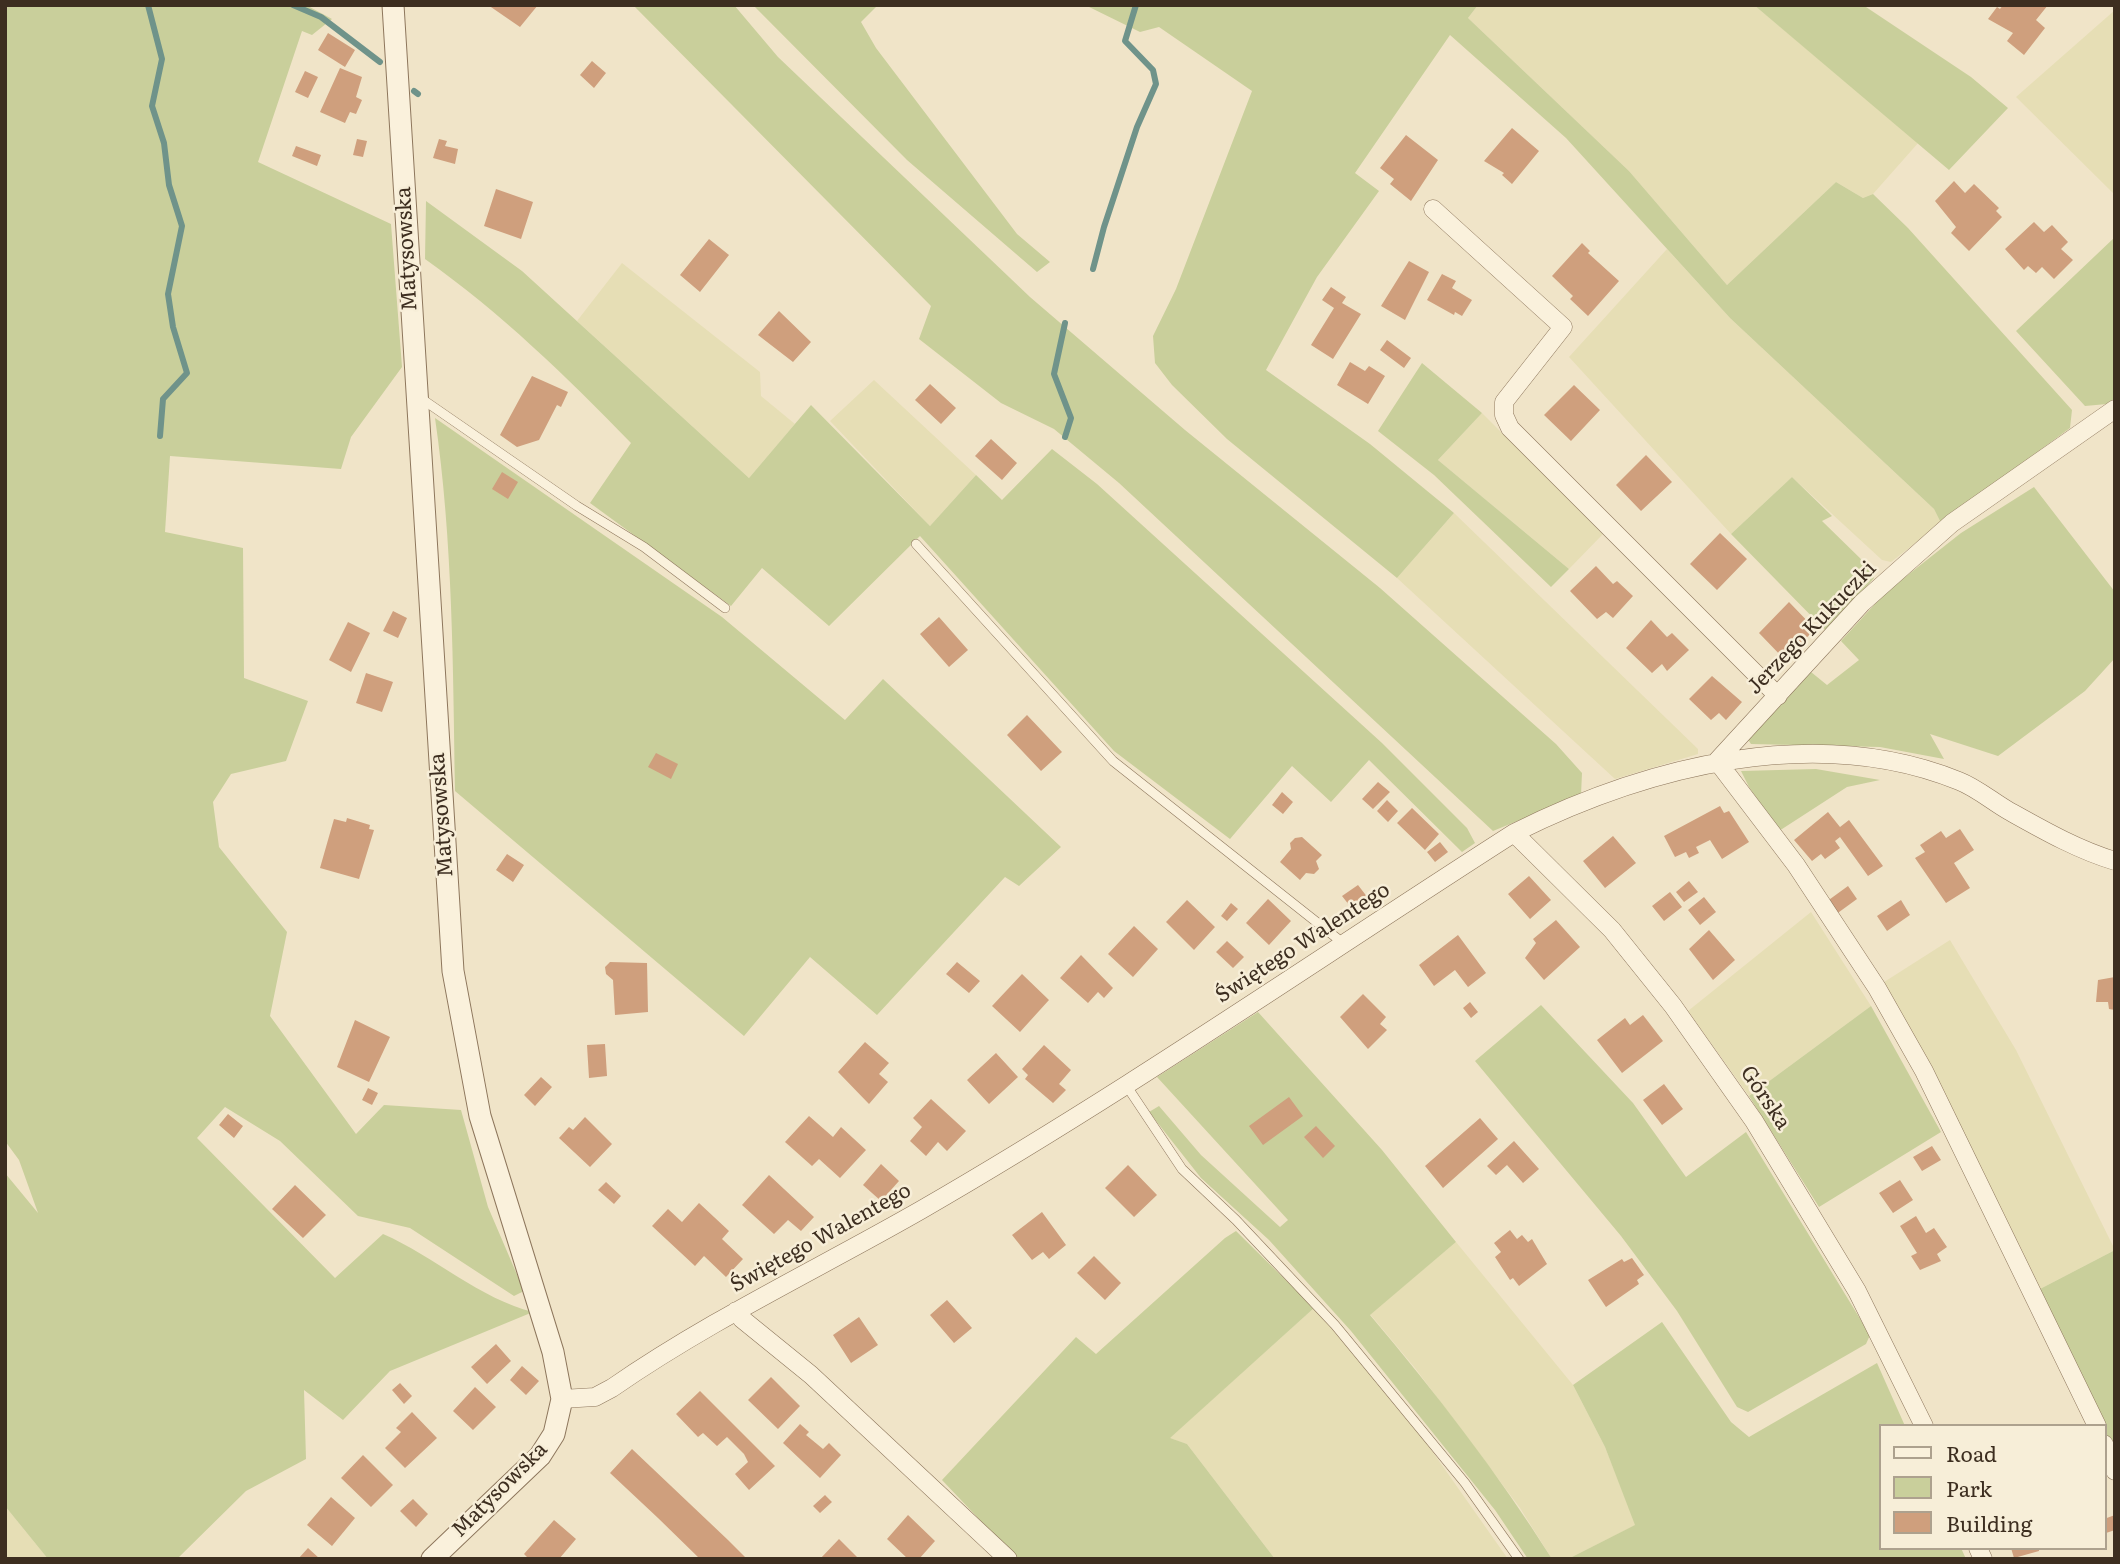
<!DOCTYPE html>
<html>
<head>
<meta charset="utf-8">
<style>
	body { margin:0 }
	#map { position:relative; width:2120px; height:1564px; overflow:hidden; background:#f0e4c8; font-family:Literata,serif }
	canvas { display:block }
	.frame { position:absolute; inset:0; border:7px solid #3d2e20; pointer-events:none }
	.legend { position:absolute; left:1879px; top:1424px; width:228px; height:126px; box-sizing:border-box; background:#f7eed8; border:2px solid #ada18e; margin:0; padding:9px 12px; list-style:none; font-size:21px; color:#3d2e20 }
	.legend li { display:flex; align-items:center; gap:14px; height:35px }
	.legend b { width:35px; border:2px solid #ada18e }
</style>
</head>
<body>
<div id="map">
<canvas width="2120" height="1564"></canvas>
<div class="frame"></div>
<ul class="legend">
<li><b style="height:9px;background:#faf1dc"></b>Road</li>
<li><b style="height:19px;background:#c9cf9b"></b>Park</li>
<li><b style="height:19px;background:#cf9f7d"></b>Building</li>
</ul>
</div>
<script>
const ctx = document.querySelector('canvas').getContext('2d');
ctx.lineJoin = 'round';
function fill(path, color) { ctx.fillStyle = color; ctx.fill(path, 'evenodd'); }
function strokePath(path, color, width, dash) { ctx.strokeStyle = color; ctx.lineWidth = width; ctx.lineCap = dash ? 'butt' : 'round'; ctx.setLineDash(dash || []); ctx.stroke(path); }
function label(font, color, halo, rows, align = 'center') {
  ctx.font = font + ' Literata,serif'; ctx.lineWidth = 5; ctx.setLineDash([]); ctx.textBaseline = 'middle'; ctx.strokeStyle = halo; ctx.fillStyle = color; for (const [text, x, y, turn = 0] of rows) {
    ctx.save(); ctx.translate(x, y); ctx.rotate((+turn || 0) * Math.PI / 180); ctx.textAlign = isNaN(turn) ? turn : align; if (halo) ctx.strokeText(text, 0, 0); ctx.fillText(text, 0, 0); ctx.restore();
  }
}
const farmland = new Path2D(`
	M1478 5H1754L1919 142 1873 194 1863 198 1836 182 1727 285 1629 171 1468 18Z
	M2115 10V195L2016 97Z
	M1667 249 1730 318 1934 509 1941 523 1891 562 1882 560 1792 477 1731 534 1569 357Z
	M622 263 760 372 761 396 795 424 749 478 577 321Z
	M874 380 976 475 930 526 830 421Z
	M1482 413 1603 534 1569 569 1438 460Z
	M1454 513 1698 749V754L1615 779 1397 578Z
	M1811 912 1871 1006 1749 1096 1688 1011Z
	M1950 940 2016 1050 2115 1250 2040 1289 1936 1076 1881 984Z
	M1456 1242 1573 1385 1605 1447 1636 1525 1568 1559H1552L1520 1508 1415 1368 1370 1314Z
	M1314 1308 1408 1417 1508 1559H1275L1187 1444 1169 1438Z
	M5 1506 48 1559H5Z`);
const green = new Path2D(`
	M5 5H306L332 19 312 35 302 31 258 162 391 224 402 367 351 437 341 469 170 456 165 532 243 548 244 678 308 701 286 761 231 774 213 802 219 847 287 932 270 1016 356 1134 384 1105 461 1110 488 1207 524 1291 514 1296 410 1228 358 1216 280 1141 225 1107 197 1138 335 1278 383 1234C434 1256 480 1299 533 1312L390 1371 343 1420 304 1390 306 1459 246 1491 177 1559H48L5 1506V1173L38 1213 19 1160 5 1141Z
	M633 5H734L778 57 1030 297 1185 430 1380 588 1556 744 1582 773 1581 795 1493 831 1119 483 1054 429 1001 403 919 339 931 306Z
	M753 5H878L861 22 876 48 1017 234 1050 262 1037 272 907 160Z
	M1085 5H1478L1468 18 1629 171 1727 285 1836 182 1863 198 1873 194 1908 228 2072 410 2070 428 1941 523 1934 509 1730 318 1566 138 1450 35 1355 173 1379 191 1317 277 1266 370 1370 444 1454 513 1397 578 1227 439 1172 385 1155 363 1153 336 1176 289 1252 91 1159 27 1140 32Z
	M1754 5H1863L1971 77 2008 108 1949 170Z
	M426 201 522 271 749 478 811 405 930 526 976 475 1002 500 1052 449 1097 484 1382 743 1467 828 1475 843 1462 852 1369 760 1331 802 1292 766 1230 839 1114 751 920 536 829 626 762 568 731 606 590 503 631 443C566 376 501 313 425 259Z
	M2115 237V398L2107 404 2085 406 2016 331Z
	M1422 363 1482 413 1438 460 1569 569 1551 587 1434 475 1378 431Z
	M435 418 722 617 845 720 883 679 1061 847 1019 886 1005 877 877 1015 810 957 744 1036 455 791C453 668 453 541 435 418Z
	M1792 477 1832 516 1822 521 1865 563 1874 578 1827 632 1731 534Z
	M2034 487 2115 592V658L2085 691 1998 756 1930 734 1944 759 1880 747 1751 744 1747 738 1811 672 1827 685 1859 660 1841 641 1885 593 1961 533Z
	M1816 769 1880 780 1847 787 1779 831 1749 787 1741 771Z
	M1541 1005 1633 1103 1686 1177 1746 1132 1870 1335 1866 1344 1748 1412 1737 1407 1677 1311 1621 1236 1475 1061Z
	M1871 1006 1941 1132 1819 1207 1749 1096Z
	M1258 1012 1382 1150 1456 1242 1370 1315C1435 1392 1498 1473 1552 1559H1528L1495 1510 1351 1331 1269 1240 1201 1178 1149 1112 1159 1106 1201 1155 1280 1227 1288 1220 1157 1077Z
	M1236 1231 1314 1308 1170 1438 1187 1444 1275 1559H1017L942 1480 1076 1337 1096 1354 1225 1238Z
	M2115 1250V1461L2104 1437V1426H2100L2040 1289Z
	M1662 1322 1731 1422 1749 1437 1877 1363 1905 1426H1880V1548H1961L1966 1559H1568L1635 1525 1605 1447 1573 1385Z`);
const stream = new Path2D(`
	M148 5 162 59 152 106 164 143 169 185 182 226 168 294 173 327 187 373 163 399 160 436
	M293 5 321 17 380 62
	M414 91 418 94
	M1093 269 1104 227 1137 127 1156 84 1153 70 1125 41 1136 5
	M1065 323 1054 374 1071 418 1065 437`);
const building = new Path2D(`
	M488 5H538L520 27Z
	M2003 5H2048L2036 20 2045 28 2024 55 2007 41 2013 33 1988 19 1997 7 2000 9Z
	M328 33 355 50 345 67 318 50Z
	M592 61 606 73 594 88 580 75Z
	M340 68 362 77 356 97 362 100 356 114 350 112 345 123 320 112Z
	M305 71 318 77 308 98 295 92Z
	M1512 128 1539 151 1512 184 1502 175 1504 173 1484 161Z
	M1406 135 1438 160 1411 201 1390 184 1394 179 1380 168Z
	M357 139 367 141 363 157 353 155Z
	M439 139 447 141 445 146 458 149 455 164 433 158Z
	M296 146 321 155 317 166 292 156Z
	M1954 181 1965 193 1974 184 1999 208 1996 211 2002 217 1969 251 1951 233 1956 227 1935 201Z
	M496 189 533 202 521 239 484 226Z
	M2034 222 2044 232 2052 225 2068 242 2061 249 2073 260 2054 279 2042 267 2036 273 2028 266 2024 270 2005 249Z
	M709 239 729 255 700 292 680 275Z
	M1582 243 1590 251 1588 253 1619 281 1588 316 1570 299 1573 296 1552 276Z
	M1409 261 1429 272 1405 320 1381 306Z
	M1442 274 1456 281 1452 288 1472 300 1462 316 1455 312 1454 315 1427 300Z
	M1331 287 1346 297 1342 303 1361 314 1333 359 1311 345 1334 308 1322 300Z
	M779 311 811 342 793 362 758 335Z
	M1387 340 1411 358 1404 368 1380 350Z
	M1350 362 1365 371 1369 366 1385 376 1368 404 1337 385Z
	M532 376 568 392 561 407 557 405 539 440 517 447 500 435Z
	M930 384 956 408 941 424 915 400Z
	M1574 385 1600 410 1571 441 1544 415Z
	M991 439 1017 463 1002 480 975 456Z
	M1646 455 1672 482 1641 511 1616 485Z
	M502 472 518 482 508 499 492 489Z
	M1720 533 1747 559 1717 590 1690 564Z
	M1596 566 1613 584 1617 581 1633 596 1613 618 1606 612 1597 619 1570 591Z
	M1789 602 1815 629 1785 660 1759 633Z
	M393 611 407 618 398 638 383 631Z
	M939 617 968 650 949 667 920 634Z
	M1651 620 1667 637 1672 633 1689 650 1667 671 1662 664 1652 673 1626 648Z
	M348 622 370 633 351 672 329 660Z
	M366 673 393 682 382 712 356 703Z
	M1712 676 1742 702 1726 720 1719 713 1711 720 1689 699Z
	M1027 715 1062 752 1041 771 1007 735Z
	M656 753 678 764 671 779 648 767Z
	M1378 782 1390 792 1373 809 1362 799Z
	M1282 792 1293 802 1283 814 1272 805Z
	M1387 800 1398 811 1388 822 1377 811Z
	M1720 806 1724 813 1729 811 1749 842 1722 859 1710 840 1696 847 1699 853 1689 858 1686 852 1675 857 1664 836Z
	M1412 808 1439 834 1425 850 1397 823Z
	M1828 812 1840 827 1849 820 1883 866 1868 876 1840 837 1835 841 1840 848 1825 859 1821 854 1812 861 1794 840Z
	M347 818 370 825 369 829 374 830 359 879 320 868 334 819 346 822Z
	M1960 829 1974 850 1954 863 1970 888 1946 903 1915 858 1925 852 1920 845 1941 831 1946 838Z
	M1613 836 1636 863 1605 888 1583 861Z
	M1302 837 1322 855 1316 861 1319 869 1314 874 1306 873 1300 880 1280 862 1291 849 1290 843 1295 838Z
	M1440 842 1448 852 1435 862 1427 852Z
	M507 854 524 865 513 882 496 870Z
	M1529 876 1551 900 1530 919 1508 894Z
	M1689 881 1698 892 1684 902 1676 892Z
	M1358 885 1368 898 1353 910 1342 896Z
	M1848 886 1857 899 1835 915 1826 902Z
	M1670 892 1682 907 1664 921 1652 906Z
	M1704 897 1716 912 1700 925 1688 910Z
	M1268 899 1291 921 1269 945 1246 923Z
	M1187 900 1215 927 1194 950 1166 922Z
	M1901 900 1910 915 1887 931 1877 916Z
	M1231 903 1238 909 1227 921 1221 916Z
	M1556 920 1580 947 1544 980 1525 958 1536 943 1533 939Z
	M1134 926 1158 949 1133 977 1108 954Z
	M1709 930 1735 960 1713 980 1689 949Z
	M1458 935 1486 973 1468 987 1455 970 1434 986 1419 965Z
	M1227 941 1244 957 1233 968 1216 952Z
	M1081 955 1113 988 1104 998 1098 992 1088 1003 1060 978Z
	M610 962 647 963 648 1012 615 1015 613 980 606 974 605 967Z
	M957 962 980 981 969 993 946 974Z
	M1022 974 1049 1000 1020 1032 992 1006Z
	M2115 977V1010L2109 1009 2108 1002H2096L2098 980Z
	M1363 994 1386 1017 1380 1024 1387 1030 1368 1049 1340 1017Z
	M1470 1002 1478 1012 1471 1018 1463 1008Z
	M1643 1015 1663 1041 1622 1073 1597 1040 1625 1018 1630 1025Z
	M355 1020 390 1037 369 1082 337 1067Z
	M865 1042 889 1063 879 1074 888 1082 869 1104 838 1072Z
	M605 1044 607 1076 589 1078 587 1045Z
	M1044 1045 1071 1070 1059 1084 1066 1090 1053 1103 1025 1079 1028 1075 1022 1069Z
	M996 1053 1018 1077 989 1104 967 1080Z
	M541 1077 552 1087 535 1106 524 1095Z
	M1664 1084 1683 1109 1662 1125 1643 1100Z
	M368 1088 378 1093 372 1105 362 1100Z
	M1289 1097 1303 1116 1263 1145 1249 1126Z
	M931 1099 966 1131 947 1151 938 1142 926 1156 910 1141 922 1127 913 1118Z
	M228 1114 243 1126 234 1138 219 1125Z
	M809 1116 833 1137 841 1127 866 1150 840 1178 819 1159 812 1166 785 1142Z
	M585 1117 612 1144 590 1167 559 1138 569 1127 573 1130Z
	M1480 1118 1498 1139 1443 1188 1425 1166Z
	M1316 1126 1335 1146 1323 1158 1304 1137Z
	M1514 1141 1539 1169 1523 1183 1507 1165 1496 1175 1487 1166Z
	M1932 1146 1941 1160 1922 1171 1913 1157Z
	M881 1164 899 1181 881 1201 863 1185Z
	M1128 1165 1157 1195 1134 1217 1105 1188Z
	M769 1175 814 1217 801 1231 788 1220 774 1234 742 1205Z
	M1900 1180 1913 1200 1893 1213 1879 1193Z
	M606 1182 621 1196 614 1204 598 1190Z
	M295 1185 326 1215 303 1238 272 1209Z
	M699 1203 729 1231 722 1239 743 1259 726 1277 704 1256 695 1266 652 1226 668 1209 682 1222Z
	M1042 1212 1066 1245 1049 1259 1043 1252 1032 1260 1012 1235Z
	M1916 1216 1926 1233 1934 1228 1947 1247 1937 1254 1941 1261 1920 1270 1911 1256 1917 1253 1900 1226Z
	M1510 1230 1517 1239 1522 1235 1528 1242 1532 1239 1547 1264 1519 1286 1513 1278 1510 1280 1495 1257 1501 1252 1494 1243Z
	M1094 1256 1121 1283 1105 1300 1077 1273Z
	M1632 1258 1644 1275 1637 1280 1639 1284 1606 1307 1588 1280 1622 1259 1624 1262Z
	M947 1300 972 1328 954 1343 930 1315Z
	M859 1317 878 1345 851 1363 833 1335Z
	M496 1344 511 1361 487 1384 471 1367Z
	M522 1366 539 1381 526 1395 510 1380Z
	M771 1377 800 1406 778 1429 748 1400Z
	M400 1383 412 1396 404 1404 392 1390Z
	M475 1387 496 1407 473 1430 453 1411Z
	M700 1391 775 1466 749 1490 735 1474 748 1462 744 1454 727 1437 717 1446 703 1433 698 1437 676 1414Z
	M412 1412 437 1438 405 1468 385 1448 401 1432 396 1428Z
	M800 1424 809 1432 806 1435 823 1449 829 1443 841 1455 820 1478 783 1443Z
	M632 1449 728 1540 747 1559H700L658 1518 610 1473Z
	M363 1455 393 1485 371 1507 341 1478Z
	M825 1495 832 1502 820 1513 813 1506Z
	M331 1497 355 1518 332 1546 307 1525Z
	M413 1499 428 1514 416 1527 400 1511Z
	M908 1515 935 1541 919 1559H908L887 1539Z
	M2115 1515V1530L2106 1533 2104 1519Z
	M554 1520 576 1539 559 1559H529L524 1554Z
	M839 1539 859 1559H820Z
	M308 1548 320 1559H298Z
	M2011 1548H2039V1551L2014 1558Z`);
const service = new Path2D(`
	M419 397 577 506 644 547 725 608
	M916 544 1113 761 1343 943
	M1126 1085 1182 1169 1236 1220 1335 1325 1465 1483 1519 1559`);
const minor = new Path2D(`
	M1433 209 1563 327 1504 402V415L1510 428 1778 696
	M1514 833 1612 930 1673 1006 1754 1121 1857 1291 1924 1426
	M736 1311 742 1319 811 1375 1008 1559
	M562 1399 595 1397 612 1388C710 1320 818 1269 921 1210 1124 1093 1317 959 1514 833 1648 766 1816 723 1959 781 1977 788 1993 802 2009 811 2043 830 2078 850 2115 861
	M2097 1426 1924 1071 1877 988 1796 865 1717 761 1862 603 1952 523 2115 409
	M2104 1444 2115 1471
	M1978 1548 1983 1559`);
const tertiary = new Path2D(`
	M393 5 453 971 480 1116 553 1352 562 1399 554 1434 540 1456 432 1559`);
const streetNames = [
	["Matysowska",407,249,-93],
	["Jerzego Kukuczki",1812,628,-46],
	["Matysowska",442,815,-94],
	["Świętego Walentego",1303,943,-33],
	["Górska",1765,1098,56],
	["Świętego Walentego",821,1238,-29],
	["Matysowska",500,1490,-45]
];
fill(farmland, '#e6deb5');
fill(green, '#c9cf9b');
strokePath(stream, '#6f938a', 6);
fill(building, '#cf9f7d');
strokePath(service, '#8d765c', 10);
strokePath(minor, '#8d765c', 19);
strokePath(tertiary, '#8d765c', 23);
strokePath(service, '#faf1dc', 9);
strokePath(minor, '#faf1dc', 18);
strokePath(tertiary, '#faf1dc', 21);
label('21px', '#3d2e20', '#f7eed8', streetNames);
</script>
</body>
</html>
